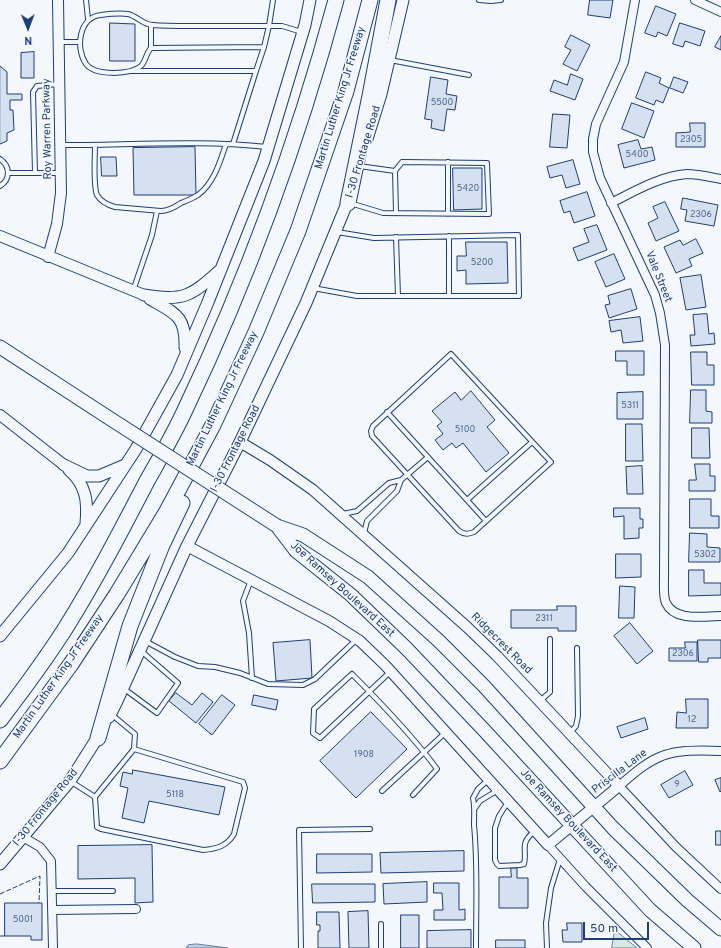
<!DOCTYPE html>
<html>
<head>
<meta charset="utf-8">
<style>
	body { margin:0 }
	#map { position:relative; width:721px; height:948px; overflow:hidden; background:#f4f7fb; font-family:Overpass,sans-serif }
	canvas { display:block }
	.north { position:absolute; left:8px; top:8px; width:40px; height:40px; -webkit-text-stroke:3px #f4f7fb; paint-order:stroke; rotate:179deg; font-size:11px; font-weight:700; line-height:16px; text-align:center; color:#1d3f73 }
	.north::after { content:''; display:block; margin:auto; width:14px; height:18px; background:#1d3f73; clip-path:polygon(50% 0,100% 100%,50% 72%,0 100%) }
	.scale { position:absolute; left:583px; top:922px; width:66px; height:18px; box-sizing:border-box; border:2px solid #1d3f73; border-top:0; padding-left:5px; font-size:12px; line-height:14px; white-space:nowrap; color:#1d3f73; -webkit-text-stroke:3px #f4f7fb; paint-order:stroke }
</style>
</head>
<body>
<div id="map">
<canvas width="721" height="948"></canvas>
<div class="north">N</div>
<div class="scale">50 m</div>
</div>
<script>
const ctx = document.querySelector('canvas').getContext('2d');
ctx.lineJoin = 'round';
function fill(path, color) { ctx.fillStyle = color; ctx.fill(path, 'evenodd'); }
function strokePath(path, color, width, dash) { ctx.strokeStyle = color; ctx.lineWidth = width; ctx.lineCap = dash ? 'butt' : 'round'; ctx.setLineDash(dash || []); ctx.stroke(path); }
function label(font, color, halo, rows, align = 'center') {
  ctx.font = font + ' Overpass,sans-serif'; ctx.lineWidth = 3; ctx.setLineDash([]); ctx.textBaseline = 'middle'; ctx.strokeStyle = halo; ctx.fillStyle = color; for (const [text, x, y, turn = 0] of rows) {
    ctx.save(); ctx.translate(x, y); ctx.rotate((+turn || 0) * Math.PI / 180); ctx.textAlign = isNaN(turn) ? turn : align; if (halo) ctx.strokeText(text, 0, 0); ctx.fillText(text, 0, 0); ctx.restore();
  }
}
const green = new Path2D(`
	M615 930 637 948H612Z`);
const water = new Path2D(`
	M197 944 228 948H186L188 945Z`);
const building = new Path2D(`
	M590 0H613L610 18 588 15Z
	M656 6 676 14 667 36 658 32 656 37 645 33Z
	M110 23 135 24V61H110Z
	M680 23 705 31 700 46 685 41 683 47 673 44Z
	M571 35 590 45 577 71 563 64 571 50 565 47Z
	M721 36V50L715 47Z
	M34 52V78H21V53Z
	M0 66 7 72V94H22V100H10V110H13L14 130 7 133V141L0 144Z
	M646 72 661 78 659 83 669 88 663 103 656 100 654 105 636 98Z
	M571 74 583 79 575 100 550 91 554 80 567 85Z
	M431 77 448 80 446 94 457 96 455 110 447 109 444 131 431 128 432 120 425 119Z
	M674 77 688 82 683 93 670 88Z
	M632 103 654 111 644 138 622 129Z
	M553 114 570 115 567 148 550 147Z
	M690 123H705V147H676V133L690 132Z
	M638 140 641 149 652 147 655 160 624 168 618 145Z
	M195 147 196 195H134L133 148Z
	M101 157H116L117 176H102Z
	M573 160 580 184 566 188 562 175 550 178 547 167Z
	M453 168H482V209L454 210Z
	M587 192 595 216 574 223 570 211 564 213 560 201Z
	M683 198 718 205 714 226 685 221 687 210 681 209Z
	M665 202 679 231 656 241 648 223 658 218 653 207Z
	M597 225 607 250 578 261 573 248 589 242 584 229Z
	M696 239 703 253 689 259 692 266 676 273 664 247 680 240 683 245Z
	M466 242H507L508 283 466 284V270L457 271V256H466Z
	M614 254 625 279 606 287 595 262Z
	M701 275 706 307 686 310 680 278Z
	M631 289 637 309 609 318 605 305 610 304 608 296Z
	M707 314 709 334 714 333 715 344 691 346 690 335H695L693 315Z
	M640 317 643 341 623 343 621 330 611 332 609 321Z
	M616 351H644V375H627V361H616Z
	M691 352H707V365H714V385H692Z
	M691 390H706V411L712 412V423H690Z
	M471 391 495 420 487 427 509 453 486 472 463 443 456 448 452 443 443 450 435 440 443 434 437 426 442 422 432 411 455 392 461 400Z
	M643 392V419H617V393Z
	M626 424H642L643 461H626Z
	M692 428H709L710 458H692Z
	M695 464H710V476H715V491H689V480H696Z
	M642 466 643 494H627L626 467Z
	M690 499H711V516H719V528H690Z
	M614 508H640V519H643V528H639V538L624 539V516L614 517Z
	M690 533 707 534V547L720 548V562H689Z
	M616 554H641V577L616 578Z
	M689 570H704V583H721V595L689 596Z
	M620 586 635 587 634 618H619Z
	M557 606H576V631H558V628H511V610H557Z
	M630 623 653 651 637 664 614 636Z
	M310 640 312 678 276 681 273 643Z
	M698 640H721V658H708V662H699Z
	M685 642H697V661H669V648H685Z
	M176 693 192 705 202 693 213 702 196 723 169 701Z
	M222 695 235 705 212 735 199 724Z
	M254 695 278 700 276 710 252 705Z
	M686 699H708V728H676L677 712 686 713Z
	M371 712 407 749 356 798 320 761Z
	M645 718 648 729 621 738 617 727Z
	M133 770 225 787 219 815 149 801 144 823 122 818 128 788 120 786 123 772 132 774Z
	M685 771 693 785 669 798 661 785Z
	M721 778V791L720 792 715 780Z
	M716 831H721V845H716Z
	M152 845 153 902 135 903V878L78 879V846Z
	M464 851V871L381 873 380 853Z
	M317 854H372V872L317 873Z
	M511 868H517V878H528V908H499V877H511Z
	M427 882V902L384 904 383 884Z
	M434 883H459V910L465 909V920H434V910H443L442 893H434Z
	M312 884H375V902L313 903Z
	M5 903H42V940H31V936H5Z
	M368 911 369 948H349L348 912Z
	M317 912H339L340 948H318V931H320V925H317Z
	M401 915H419V948H401Z
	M567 923H582V942H563L562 930H567Z
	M471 930V948H427V931Z
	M496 940H525V948H496Z`);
const service = new Path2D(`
	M86 0 88 19
	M273 0 269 26 264 47 151 48C146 53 146 61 141 66 130 75 95 76 86 64 75 48 79 17 101 15 109 14 120 13 128 14 137 16 143 25 153 25 165 26 178 26 190 26 216 26 243 26 269 26H282L302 32
	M479 0 491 1 501 0
	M151 25V48
	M59 42H80
	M390 60 469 75
	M132 71H256L264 47
	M233 144 256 71
	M61 145C130 145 199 140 267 147
	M95 145C95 157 93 186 97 195 101 202 108 205 115 207L161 211C168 211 175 207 181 203 186 201 193 198 198 195 214 183 220 162 226 144
	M0 159C10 166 11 179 0 186
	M448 162V214
	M395 171 396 213
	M8 173H60
	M35 173 33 92 37 86 59 84
	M350 203 383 213 489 214 487 163 402 162 395 171 359 166
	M449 236V296
	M396 237 398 296
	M313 288 357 296H519L518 235 374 238 337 232
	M133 291 152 235 157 211
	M451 354 551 462 474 532C468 534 465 535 459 531L372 436 371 431 373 426Z
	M387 412 486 521
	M467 500 532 442
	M343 514 357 511 389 483 401 480
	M364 533 367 521 397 491 401 480 428 457
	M251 580 243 601 249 633 252 678
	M145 641 175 657 198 666 215 667 240 673 268 684 303 685 315 679 357 639
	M390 672 320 738 313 733 314 709 352 674C382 704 412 735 437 769L413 795
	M123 688 157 713 178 683 140 650
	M540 701 550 692V639
	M570 733 576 726 578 716 577 648
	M70 781 95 797 97 827 101 829 203 850C217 849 227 846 234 834L245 788 243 782 134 749 135 734 111 714
	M382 791 445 733
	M95 797 134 749
	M508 802 499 816 495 828V860L497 864 499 866 520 865 524 864C526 857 524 851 525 844 526 839 531 834 535 831
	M475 808 480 801 498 790
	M52 891H113
	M381 924V948
	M301 948 299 830 370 829
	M476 948C476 907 478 866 474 825 474 815 475 807 473 798L478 789 488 780
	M547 948 546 923 551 888 560 859`);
const minor = new Path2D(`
	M635 0 624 62 596 124 593 139V152L600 178 655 295 660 313 665 345 664 578C664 586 663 596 666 603 675 622 704 616 721 616
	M695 0 721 12
	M611 203C635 191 660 176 687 174 698 174 710 177 721 179
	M721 751C704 750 678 749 662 756 646 762 632 775 619 786L676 847 721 889
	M23 837 40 847 51 861 53 948
	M548 845 586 887 647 948
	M52 910 136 909`);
const tertiary = new Path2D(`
	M0 236 144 295
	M48 257 57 224 61 193 58 0
	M0 415 64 465
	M187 546 329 621 360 641 385 665 548 845 619 786 497 656 467 627 313 490 270 460 240 442`);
const secondary = new Path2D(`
	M367 139 381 94 403 0
	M144 295C183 302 191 296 219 271
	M150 299C176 314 186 316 185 348
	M64 465 87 476H99L125 465
	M69 470C86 485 88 501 86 523
	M0 636 68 553 136 449 177 375 208 302 264 161 305 25 310 0
	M109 717 117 701 187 546 240 442 306 303 350 196
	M0 864 70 781 101 732`);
const trunk = new Path2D(`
	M0 347 106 416
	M277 526 303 535 368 577 439 641 484 686 613 828 687 900 721 929
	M277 526 296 551 351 595 407 649 484 730 650 910 694 948`);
const motorway = new Path2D(`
	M348 203 370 96 388 0
	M0 720C23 690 45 660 65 629 95 581 121 531 147 481 160 458 174 434 185 410 248 278 298 141 336 0
	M98 738 130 626 162 545 182 503
	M0 761 71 664 117 594 166 513 213 425 256 332 298 231 346 91 370 0`);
const trunkBridge = new Path2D(`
	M106 416 277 526`);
const fence = new Path2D(`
	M0 894 40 876 39 903
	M0 936H5`);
const numberNames = [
	["5500",442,103],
	["2305",691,140],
	["5400",637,155],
	["5420",468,189],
	["2306",701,215],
	["5200",482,263],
	["5311",630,406],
	["5100",465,430],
	["5302",705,555],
	["2311",544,619],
	["2306",683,654],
	["12",692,720],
	["1908",364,755],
	["9",677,785],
	["5118",175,795],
	["5001",23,920]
];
const streetNames = [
	["Martin Luther King Jr Freeway",341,98,-73],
	["Roy Warren Parkway",48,129,-91],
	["I-30 Frontage Road",364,152,-73],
	["Vale Street",658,277,68],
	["Martin Luther King Jr Freeway",223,399,-64],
	["I-30 Frontage Road",236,449,-63],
	["Joe Ramsey Boulevard East",342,590,42],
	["Ridgecrest Road",501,644,45],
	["Martin Luther King Jr Freeway",59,677,-55],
	["Priscilla Lane",620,772,-37],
	["I-30 Frontage Road",46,808,-51],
	["Joe Ramsey Boulevard East",568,821,47]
];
fill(green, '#d7e8df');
strokePath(green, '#687fa3', 1);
fill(water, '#bed0e5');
strokePath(water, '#687fa3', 1);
fill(building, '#d5e0f0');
strokePath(building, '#1d3f73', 1);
strokePath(service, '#1d3f73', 6);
strokePath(minor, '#1d3f73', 10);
strokePath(tertiary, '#1d3f73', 12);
strokePath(secondary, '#1d3f73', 13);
strokePath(trunk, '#1d3f73', 15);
strokePath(motorway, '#1d3f73', 17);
strokePath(service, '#f4f7fb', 4);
strokePath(minor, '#f4f7fb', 8);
strokePath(tertiary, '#f4f7fb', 10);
strokePath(secondary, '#f4f7fb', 11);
strokePath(trunk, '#f4f7fb', 13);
strokePath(motorway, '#f4f7fb', 15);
strokePath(trunkBridge, '#1d3f73', 15, []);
strokePath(trunkBridge, '#f4f7fb', 13);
strokePath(fence, '#1d3f73', 1, [5, 2]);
label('9px', '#4b6792', null, numberNames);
label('11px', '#1d3f73', '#f4f7fb', streetNames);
</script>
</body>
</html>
